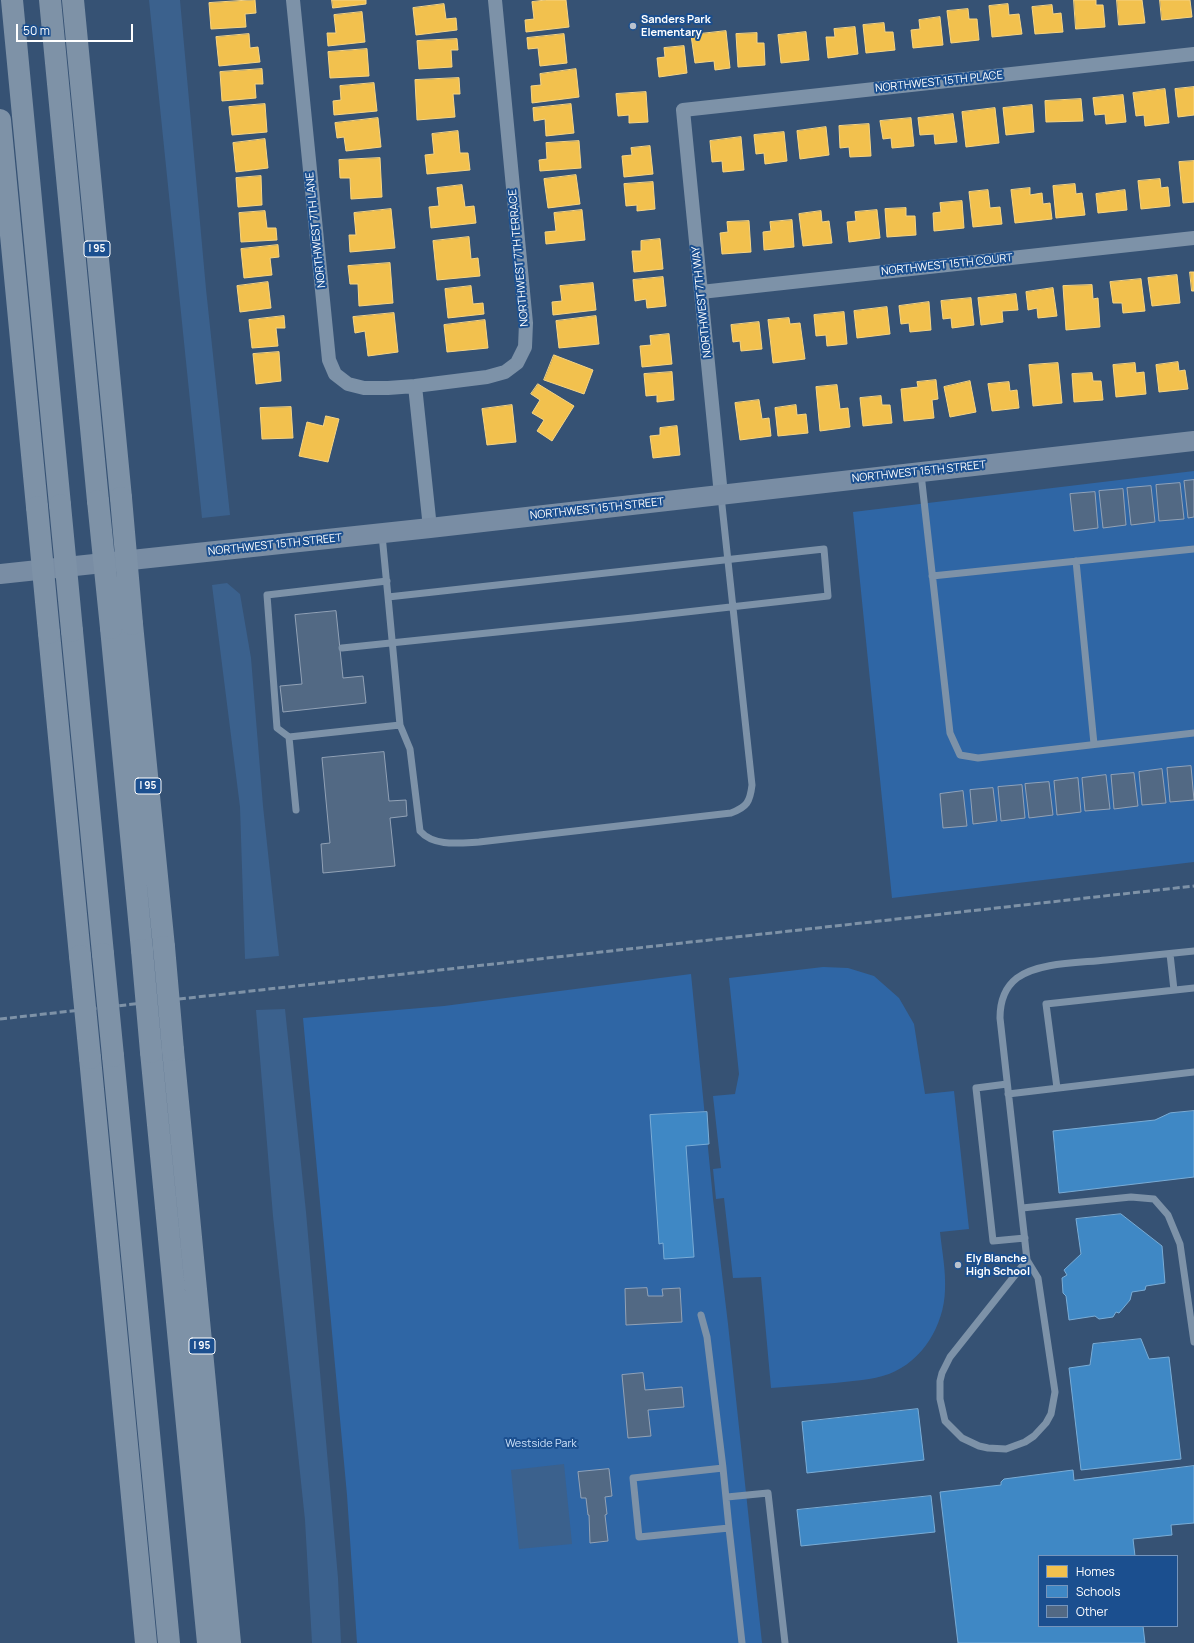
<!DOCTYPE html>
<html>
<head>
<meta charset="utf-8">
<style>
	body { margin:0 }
	#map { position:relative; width:1194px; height:1643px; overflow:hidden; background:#365274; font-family:Manrope,sans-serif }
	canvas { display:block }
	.legend { position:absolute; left:1038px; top:1555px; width:140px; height:72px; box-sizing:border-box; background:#1b4f8f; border:1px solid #7695bc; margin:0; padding:5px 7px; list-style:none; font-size:12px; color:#fff }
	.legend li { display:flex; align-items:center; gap:8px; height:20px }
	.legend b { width:20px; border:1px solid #7695bc }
	.scale { position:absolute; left:16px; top:24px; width:117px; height:18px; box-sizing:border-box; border:2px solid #fff; border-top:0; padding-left:5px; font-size:12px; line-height:14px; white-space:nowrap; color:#fff; -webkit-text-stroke:3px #1b4f8f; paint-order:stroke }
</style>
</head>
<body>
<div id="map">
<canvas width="1194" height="1643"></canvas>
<ul class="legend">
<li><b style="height:11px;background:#f2c14e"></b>Homes</li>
<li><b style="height:11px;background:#3f88c5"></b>Schools</li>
<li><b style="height:11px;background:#526984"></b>Other</li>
</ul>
<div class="scale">50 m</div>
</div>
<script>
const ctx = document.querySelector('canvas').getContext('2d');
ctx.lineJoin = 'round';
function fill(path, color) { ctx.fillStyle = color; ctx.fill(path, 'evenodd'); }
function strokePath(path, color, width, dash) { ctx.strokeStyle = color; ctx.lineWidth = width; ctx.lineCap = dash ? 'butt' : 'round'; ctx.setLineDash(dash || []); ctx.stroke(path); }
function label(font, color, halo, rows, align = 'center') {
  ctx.font = font + ' Manrope,sans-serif'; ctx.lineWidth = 4; ctx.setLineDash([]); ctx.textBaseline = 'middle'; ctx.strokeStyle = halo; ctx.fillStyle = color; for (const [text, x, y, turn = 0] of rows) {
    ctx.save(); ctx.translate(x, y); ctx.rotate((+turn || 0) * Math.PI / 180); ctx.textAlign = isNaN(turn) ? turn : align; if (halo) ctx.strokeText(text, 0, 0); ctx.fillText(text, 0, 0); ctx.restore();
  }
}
const green = new Path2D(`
	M1194 471V862L892 898 853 512Z
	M823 967 848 968 874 976 899 998 914 1024 925 1094 954 1091 969 1229 940 1232C942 1251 946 1271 945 1290 944 1325 923 1361 889 1374 872 1380 853 1381 835 1383 814 1385 793 1386 771 1388L761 1277 733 1278 724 1198 716 1199 713 1169 721 1168 713 1096 735 1094 739 1074 729 978Z
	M691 974 713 1199 728 1324 762 1643H357L347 1495 303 1018 444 1006Z`);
const water = new Path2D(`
	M149 0H180L206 289 230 515 202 518Z
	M227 583 240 594 251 658 263 806 279 956 245 959 240 807 212 585Z
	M285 1009 306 1212 338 1578 341 1643H312L305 1520 273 1216 256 1010Z
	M564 1464 572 1544 519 1549 511 1470Z`);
const homes = new Path2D(`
	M255 0 256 13 245 14 246 27 211 29 209 3Z
	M332 0H366V4L333 8Z
	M546 0H566L569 27 526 32 525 20 534 19 532 2Z
	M1074 0H1096V5H1103L1105 27 1076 29Z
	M1117 0H1142L1145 23 1119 25Z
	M1160 0H1190L1192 17 1162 20Z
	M444 4 446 19 456 18 457 30 416 35 413 8Z
	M1008 4 1009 15 1019 14 1022 34 992 37 989 6Z
	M1052 5 1053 14 1061 13 1063 32 1035 34 1032 7Z
	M968 9 969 19H977L979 40 951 43 947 11Z
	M362 12 365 42 328 46 327 33H336L334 15Z
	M940 17 943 45 913 48 911 30 920 29 919 20Z
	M884 23 885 32H893L895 50 866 53 863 25Z
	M855 27 858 54 828 58 826 37H835L834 29Z
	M726 31 730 68 715 70 714 61 695 63 691 35Z
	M806 32 809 60 781 63 778 35Z
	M757 33V43H764L765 65 738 67 736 34Z
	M249 34 250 48 258 47 260 62 219 66 216 37Z
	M564 34 567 63 540 66 538 48 528 49 527 38Z
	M457 39 458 50H451L452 67 419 69 417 41Z
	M684 46 687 73 659 77 657 58 665 57 664 48Z
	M367 49 369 76 330 78 328 52Z
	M262 69 263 84H255L256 98 222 101 220 72Z
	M576 69 579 97 532 103 531 86 541 85 540 74Z
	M459 78 460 94H453L455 117 417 120 415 80Z
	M374 83 377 111 334 115 333 101 341 100 340 86Z
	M1194 87V115L1178 117 1175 89Z
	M1165 89 1169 123 1145 126 1144 115 1136 116 1133 93Z
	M646 92 648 122 629 123V115L618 116 616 94Z
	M1123 95 1126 122 1106 124 1105 114 1095 115 1093 98Z
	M1081 99 1083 121 1046 122 1045 101Z
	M265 104 267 132 232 135 229 107Z
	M571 104 574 133 546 136 545 119 534 121 533 108Z
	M1032 105 1034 132 1006 135 1003 108Z
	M995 108 999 143 966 147 962 112Z
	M953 114 957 142 935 144 934 134 920 135 918 118Z
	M378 118 381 147 346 151 344 137 337 138 335 123Z
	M911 118 914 146 892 148 891 138 883 139 880 121Z
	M869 124 871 156 850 157 849 147 840 148 839 126Z
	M826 127 829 155 800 159 797 131Z
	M458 131 460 153H468L470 170 427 174 425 155 434 154 432 134Z
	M784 132 787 161 765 164 764 153 756 154 754 135Z
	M741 137 744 170 723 172 722 161 712 162 710 141Z
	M265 139 268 168 236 172 233 143Z
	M579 141 581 168 540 171 539 160 547 159 546 143Z
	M650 146 653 174 624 177 622 156 632 155 631 148Z
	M380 158 382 197 351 199 350 178H340L339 160Z
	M1194 161V202L1183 203 1179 162Z
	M576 175 580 204 548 208 544 179Z
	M261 176 262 205 238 207 236 178Z
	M1160 179 1161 188 1168 187 1170 206 1141 209 1138 181Z
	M653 182 655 209 637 211V205L626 206 624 184Z
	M1075 184 1076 194 1082 193 1085 215 1056 218 1053 186Z
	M462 185 465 207 474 206 476 223 431 228 429 207 439 206 437 188Z
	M1030 188V195L1042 193 1043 204 1050 203 1052 219 1015 223 1011 190Z
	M988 190 990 208 1000 207 1002 224 973 227 969 192Z
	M1125 190 1127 210 1098 213 1096 194Z
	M962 201 964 228 934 231 933 213 941 212 940 203Z
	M906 208V216H915L916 235 887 237 885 209Z
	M391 209 395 248 350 252 349 235H356L354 213Z
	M582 210 585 240 546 244 545 232 556 231 554 213Z
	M877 210 880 238 849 242 847 222 856 221 855 212Z
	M265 211 267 228H276L277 240 241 242 239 213Z
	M821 211 822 222 829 221 832 243 803 246 799 214Z
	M792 220 794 247 764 250 763 232 771 231 770 222Z
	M749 221 751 252 722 254 720 233 728 232 727 222Z
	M469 237 471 259 478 258 480 276 437 280 433 241Z
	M660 239 663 269 634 272 632 251H641V241Z
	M278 245 279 257 270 258 272 275 244 278 241 249Z
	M390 263 393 303 359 306 358 284H350L348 266Z
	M1190 272H1194V291H1192Z
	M1177 275 1180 303 1152 306 1148 278Z
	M663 277 666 306 647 308 646 299 635 301 633 280Z
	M1141 279 1145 311 1123 313 1122 303H1113L1110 282Z
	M268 282 271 308 240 312 237 286Z
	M593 283 596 310 553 315 552 302 562 301 560 286Z
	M1092 285 1093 299 1098 298 1100 327 1066 330 1063 286Z
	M471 286 473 304 483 303 484 314 448 318 445 289Z
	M1053 288 1057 316 1038 318 1037 308 1028 310 1026 292Z
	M1016 294 1018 310 1002 311 1003 322 981 325 978 298Z
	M971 298 974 325 952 328 951 318 943 319 941 301Z
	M929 302 931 330 910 332 909 323 901 324 899 306Z
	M887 307 890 334 857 338 854 311Z
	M844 312 847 344 827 346 826 335 816 336 814 315Z
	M394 313 398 352 368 356 365 331 355 333 353 317Z
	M284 316 285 328H276L278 346 252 348 249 320Z
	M596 316 599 344 559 348 556 321Z
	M789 318 790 324 800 323 805 359 773 363 768 320Z
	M485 320 488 348 447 352 444 325Z
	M759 322 762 349 741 351 740 341 733 342 731 325Z
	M669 334 672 364 642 367 640 346 651 345 650 336Z
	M279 352 281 381 256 384 253 354Z
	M554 355 593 370 584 394 544 380Z
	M1178 362 1179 371 1185 370 1188 389 1159 392 1156 365Z
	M1058 363 1062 403 1033 406 1029 365Z
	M1135 363 1136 373 1144 372 1146 394 1116 397 1113 365Z
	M672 372 674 400 657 402V395L646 396 644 374Z
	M1092 373 1093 381H1101L1103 400 1074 402 1072 374Z
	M936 380 938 399 932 400 934 418 904 421 901 389 918 387 917 382Z
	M970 381 976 412 950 417 944 387Z
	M1009 382 1010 391 1017 390 1019 408 992 411 988 384Z
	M538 384 574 406 552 441 537 431 544 420 532 413 540 400 531 394Z
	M837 385 840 409 848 408 850 427 820 431 816 387Z
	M881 396 882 405H890L892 423 863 426 860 398Z
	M759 400 762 419 769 418 771 436 740 440 735 403Z
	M512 405 516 442 487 445 482 409Z
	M796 405 797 415 806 414 808 433 778 436 775 408Z
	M291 407 293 438 262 439 260 408Z
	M326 416 339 419 328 462 299 456 307 422 323 426Z
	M677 426 680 455 653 458 650 436 660 435V428Z`);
const schools = new Path2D(`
	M1194 1111V1177L1059 1193 1053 1131 1155 1120 1170 1113Z
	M707 1112 709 1144 686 1146 694 1257 664 1259 663 1243 659 1244 650 1115Z
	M1121 1214 1162 1246 1165 1283 1146 1286 1145 1290 1132 1292 1130 1300 1119 1313 1116 1312 1113 1317 1099 1319 1095 1316 1069 1320 1066 1296 1063 1293 1062 1278 1067 1275 1064 1270 1081 1254 1076 1219Z
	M1141 1339 1149 1359 1169 1357 1181 1459 1081 1470 1069 1368 1090 1365 1093 1344Z
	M918 1409 924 1460 807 1473 802 1422Z
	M1194 1466V1523L1171 1525 1172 1535 1133 1539 1135 1556H1039V1626H1143L1145 1643H958L940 1492 1001 1485V1482L1004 1479 1073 1470 1074 1480Z
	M931 1496 935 1532 801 1546 797 1510Z`);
const building = new Path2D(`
	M1194 480V517L1188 518 1184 481Z
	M1180 483 1184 519 1159 521 1156 485Z
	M1151 486 1155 522 1131 525 1127 488Z
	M1123 489 1126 525 1103 528 1099 491Z
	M1095 492 1098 528 1074 531 1070 494Z
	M336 611 343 678 363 676 366 703 283 712 280 686 302 684 295 615Z
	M384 752 389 801 406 800 407 816 390 818 395 866 323 873 321 844 330 843 322 758Z
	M1191 766 1194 800 1170 802 1167 768Z
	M1162 769 1166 803 1142 805 1139 772Z
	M1134 773 1138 806 1114 809 1111 775Z
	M1106 775 1110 809 1085 811 1082 778Z
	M1078 778 1081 812 1057 815 1054 781Z
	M1049 782 1053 815 1029 818 1025 784Z
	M1022 785 1025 818 1001 821 998 787Z
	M993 788 997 821 973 824 970 790Z
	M963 791 967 826 943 828 940 794Z
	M647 1288 648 1296H663L662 1289 680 1288 682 1322 626 1325 625 1289Z
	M643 1373 645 1390 682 1387 684 1407 648 1410 651 1436 628 1438 622 1375Z
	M609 1469 612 1496 605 1497 607 1514 605 1515 608 1541 590 1543 589 1515H588L586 1498H581L578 1472Z`);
const lane = new Path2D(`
	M921 474 950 733 960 755 978 758 1194 733
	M1076 561 1094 744
	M932 576 1194 549
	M342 648 633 618 828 596 824 549 388 597 382 535
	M400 725 410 749 420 831C434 847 460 843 479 842L731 813C747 807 750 802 752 785L721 496
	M289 737 277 728 267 595 387 581
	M296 810 289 737 400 725 388 597
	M1170 954 1174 990
	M1007 1084 976 1088 993 1241 1025 1238
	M1057 1088 1046 1004 1194 988
	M1008 1094 1194 1072
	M1022 1208 1131 1197 1154 1199 1168 1215 1180 1244 1194 1342
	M1027 1260 950 1357 942 1373 940 1381V1399L945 1421 962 1438 979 1446 988 1448 1006 1449 1025 1442 1034 1436 1046 1423 1051 1414 1055 1392 1038 1278 1027 1260 1000 1018C1000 1003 1004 988 1017 978 1039 962 1080 963 1106 960 1135 957 1165 954 1194 951
	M701 1315 707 1337 723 1468
	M723 1468 729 1528 639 1537 633 1478Z
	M727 1497 768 1493 785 1643
	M729 1528 742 1643`);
const street = new Path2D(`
	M293 0 329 360 335 374 348 384 364 388H388L415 386 487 377 505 372 517 363 525 347 526 323 495 0
	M701 292 1194 238
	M415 386 430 528
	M721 495 683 110 1194 54`);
const secondary = new Path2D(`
	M0 574 430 528 1194 441`);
const highway = new Path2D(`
	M12 0 60 505
	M50 0 98 501
	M73 0 121 498
	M0 120 37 507
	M132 624 164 947
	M111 628 142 950
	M72 631 103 954
	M49 633 80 956
	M173 1050 230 1643
	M151 1052 208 1643
	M113 1056 169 1643
	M90 1058 146 1643`);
const rail = new Path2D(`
	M0 1019 1194 886`);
const highwayBridge = new Path2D(`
	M121 498 132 624
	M98 501 111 628
	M60 505 72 631
	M37 507 49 633
	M164 947 173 1050
	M142 950 151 1052
	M103 954 113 1056
	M80 956 90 1058`);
const markers = [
	[633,26,4,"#b9c2ce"],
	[958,1265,4,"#b9c2ce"]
];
const shields = [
	[97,249,26],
	[148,786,26],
	[202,1346,26]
];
const shieldNames = [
	["I 95",97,249],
	["I 95",148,786],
	["I 95",202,1346]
];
const poiNames = [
	["Sanders Park",641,20],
	["Elementary",641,33],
	["Ely Blanche",966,1259],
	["High School",966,1272]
];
const streetNames = [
	["NORTHWEST 15TH PLACE",939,82,-6],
	["NORTHWEST 7TH LANE",316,230,-96],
	["NORTHWEST 7TH TERRACE",519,258,-95],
	["NORTHWEST 15TH COURT",947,265,-6],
	["NORTHWEST 7TH WAY",702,302,-96],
	["NORTHWEST 15TH STREET",919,472,-6],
	["NORTHWEST 15TH STREET",597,509,-6],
	["NORTHWEST 15TH STREET",275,545,-6]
];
const parkNames = [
	["Westside Park",541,1444]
];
fill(green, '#2f66a5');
fill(water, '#3b618d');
fill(homes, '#f2c14e');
strokePath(homes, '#f6d483', 1);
fill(schools, '#3f88c5');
strokePath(schools, '#79acd6', 1);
fill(building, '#526984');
strokePath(building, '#92a2b6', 1);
strokePath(lane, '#7d92a8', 7);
strokePath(street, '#7d92a8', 14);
strokePath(secondary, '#798da4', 20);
strokePath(highway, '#7e92a7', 22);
strokePath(rail, '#7e92a7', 3, [7, 3]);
strokePath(highwayBridge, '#7e92a7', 22);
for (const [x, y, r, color] of markers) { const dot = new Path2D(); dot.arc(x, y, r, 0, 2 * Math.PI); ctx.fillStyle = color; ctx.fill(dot); strokePath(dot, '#1b4f8f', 1.5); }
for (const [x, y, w] of shields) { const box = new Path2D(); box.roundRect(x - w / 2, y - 8, w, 16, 3); ctx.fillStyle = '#1b4f8f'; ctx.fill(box); strokePath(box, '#fff', 1); }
label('bold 10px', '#fff', null, shieldNames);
label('bold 11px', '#fff', '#1b4f8f', poiNames, 'left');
label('11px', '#fff', '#1b4f8f', streetNames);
label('11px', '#cfe3fa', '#1b4f8f', parkNames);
</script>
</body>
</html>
